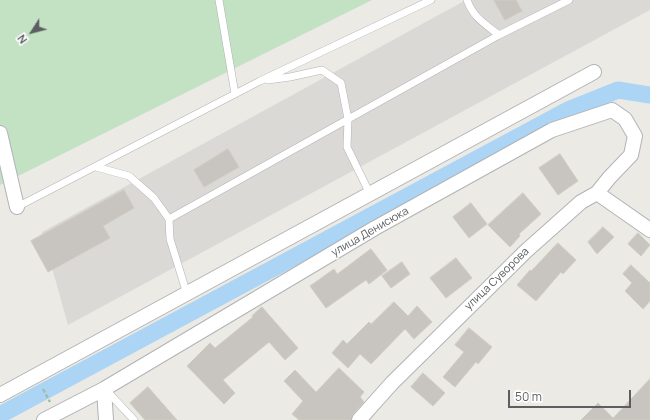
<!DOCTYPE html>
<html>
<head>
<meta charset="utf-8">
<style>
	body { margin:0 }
	#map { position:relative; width:650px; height:420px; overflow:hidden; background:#eceae4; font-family:Manrope,sans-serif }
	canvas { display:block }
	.north { position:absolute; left:12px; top:12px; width:40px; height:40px; -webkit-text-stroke:3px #fff; paint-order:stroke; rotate:234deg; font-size:11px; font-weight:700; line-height:16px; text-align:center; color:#5c5e62 }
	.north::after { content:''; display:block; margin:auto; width:14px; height:18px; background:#5c5e62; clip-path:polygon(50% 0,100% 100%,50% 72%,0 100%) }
	.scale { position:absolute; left:508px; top:390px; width:123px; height:18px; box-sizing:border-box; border:2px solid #5c5e62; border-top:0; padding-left:5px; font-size:12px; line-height:14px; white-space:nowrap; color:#5c5e62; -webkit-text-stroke:3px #fff; paint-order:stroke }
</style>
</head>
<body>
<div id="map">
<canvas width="650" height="420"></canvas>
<div class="north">N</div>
<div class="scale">50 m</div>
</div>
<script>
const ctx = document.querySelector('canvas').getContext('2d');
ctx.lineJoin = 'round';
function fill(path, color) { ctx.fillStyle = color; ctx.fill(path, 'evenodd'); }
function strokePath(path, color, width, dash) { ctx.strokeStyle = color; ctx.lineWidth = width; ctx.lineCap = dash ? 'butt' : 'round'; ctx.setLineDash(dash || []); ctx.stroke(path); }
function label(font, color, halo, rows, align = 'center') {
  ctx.font = font + ' Manrope,sans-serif'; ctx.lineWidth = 3; ctx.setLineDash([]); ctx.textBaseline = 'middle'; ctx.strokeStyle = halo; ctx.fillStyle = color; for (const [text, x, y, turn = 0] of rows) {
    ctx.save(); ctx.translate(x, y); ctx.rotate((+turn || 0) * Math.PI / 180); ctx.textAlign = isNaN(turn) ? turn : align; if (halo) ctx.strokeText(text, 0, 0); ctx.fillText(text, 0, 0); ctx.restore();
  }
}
const industrial = new Path2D(`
	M466 0H650V10L68 325 42 232Z`);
const green = new Path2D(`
	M0 0H372L0 185Z`);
const canal = new Path2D(`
	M0 415 568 110 618 90 650 95`);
const building = new Path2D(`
	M494 0H516L522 11 505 20Z
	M228 149 239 167 204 187 194 170Z
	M560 154 578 181 558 195 539 168Z
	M124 190 134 208 103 226 110 238 48 272 31 241Z
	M523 193 541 214 519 234 520 236 510 247 488 225Z
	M471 203 487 224 469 238 453 217Z
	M603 227 614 237 597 254 588 242Z
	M638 233 650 245 641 256 628 244Z
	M558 243 576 260 563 274 561 272 536 301 517 285 530 270 531 271Z
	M371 249 387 270 369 284 366 280 326 308 310 286 334 269 337 274Z
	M456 258 472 278 446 298 430 278Z
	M402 262 410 274 391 288 382 276Z
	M631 265 650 283V301L643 309 625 291 632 283 623 274Z
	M394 302 408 316 417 306 432 322 414 339 405 329 371 364 360 354 348 368 332 353 343 340 347 344 369 322 371 324Z
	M262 307 298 348 285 360 269 342 223 380 235 393 224 404 187 366 210 343 215 348 253 317 252 316Z
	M469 328 492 347 478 364 476 362 455 387 443 377 464 352 455 345Z
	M339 368 364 392 360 397 364 402 353 414 351 420H299L292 414 303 401 284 381 295 370 316 392Z
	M423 373 445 393 433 406 411 387Z
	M650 379V420H581L598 403 613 418Z
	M148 387 177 420H145L130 403Z`);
const path = new Path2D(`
	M43 389 50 402`);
const lane = new Path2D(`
	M219 0 235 94
	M467 0C473 17 485 24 499 35
	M268 80 290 77 322 70 341 83 348 119 347 147 370 194
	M96 167 129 176 154 198 169 219
	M17 207 260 81 431 0
	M187 294 170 239 169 219 499 35 569 0
	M106 390 134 420`);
const street = new Path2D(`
	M0 133 17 207
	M104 389 106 420
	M0 395 594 72
	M44 420 104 389 375 228 552 130 612 110 625 119 635 136 631 155 609 178 597 193
	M359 420 392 383 526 251 581 202 597 193 650 230`);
const streetNames = [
	["улица Денисюка",370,232,-30],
	["улица Суворова",497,279,-44]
];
fill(industrial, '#dbd9d6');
fill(green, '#c3e1c3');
strokePath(canal, '#abd4f5', 17);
fill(building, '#c8c5c0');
strokePath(building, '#d0ccc3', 1);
strokePath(lane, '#b1b3b7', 8);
strokePath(street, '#b1b3b7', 16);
strokePath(path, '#9cc1a8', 2.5, [4, 2]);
strokePath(lane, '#fff', 7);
strokePath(street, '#fff', 14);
label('11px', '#5c5e62', '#fff', streetNames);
</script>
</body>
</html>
